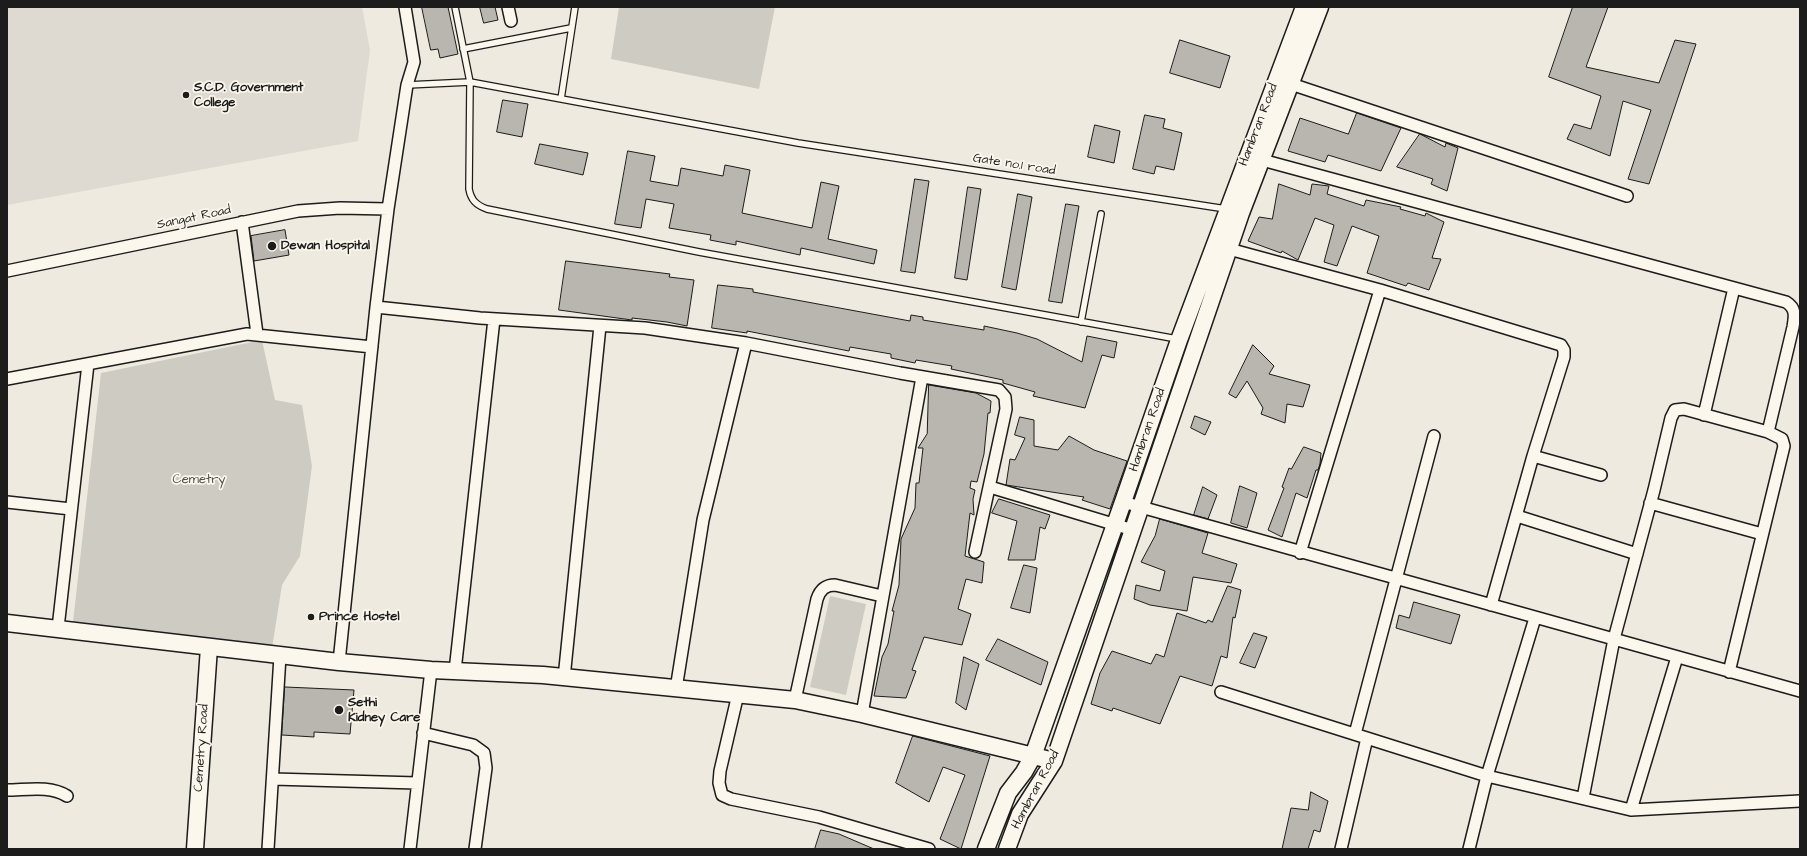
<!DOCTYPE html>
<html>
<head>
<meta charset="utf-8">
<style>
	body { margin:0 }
	#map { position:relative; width:1807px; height:856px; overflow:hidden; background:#eeeadf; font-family:"Architects Daughter",sans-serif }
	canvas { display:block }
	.frame { position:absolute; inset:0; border:8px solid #1c1c1c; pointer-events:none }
</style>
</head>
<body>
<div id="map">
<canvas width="1807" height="856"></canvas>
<div class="frame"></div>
</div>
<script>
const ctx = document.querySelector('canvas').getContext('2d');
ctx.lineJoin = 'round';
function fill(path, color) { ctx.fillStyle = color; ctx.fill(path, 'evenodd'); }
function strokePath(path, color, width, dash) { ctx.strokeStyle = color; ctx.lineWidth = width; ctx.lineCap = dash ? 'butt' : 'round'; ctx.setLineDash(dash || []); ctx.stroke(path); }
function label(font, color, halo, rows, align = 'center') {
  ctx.font = font + ' "Architects Daughter",sans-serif'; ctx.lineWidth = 3.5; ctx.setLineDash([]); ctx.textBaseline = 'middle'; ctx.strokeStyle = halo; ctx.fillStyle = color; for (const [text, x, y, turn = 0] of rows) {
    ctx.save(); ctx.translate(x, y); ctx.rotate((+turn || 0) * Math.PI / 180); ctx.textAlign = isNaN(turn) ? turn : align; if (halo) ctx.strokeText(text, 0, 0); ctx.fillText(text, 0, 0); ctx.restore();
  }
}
const built = new Path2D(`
	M7 7H362L370 50 358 141 7 205Z`);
const green = new Path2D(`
	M619 7H775L759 89 611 59Z
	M262 340 275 400 302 405 312 466 300 556 282 585 272 648 73 622 101 373Z
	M830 596 866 604 846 695 810 687Z`);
const building = new Path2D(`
	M422 7H448L458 54 440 58 438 49 431 50Z
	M480 7H495L498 20 484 23Z
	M1573 7H1608L1586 67 1659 83 1675 40 1696 44 1649 184 1628 179 1651 110 1623 101 1610 156 1567 139 1574 124 1591 129 1601 96 1549 77Z
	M1180 40 1230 56 1220 88 1170 73Z
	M503 100 528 104 522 137 497 132Z
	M1357 113 1401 128 1381 171 1328 155 1325 162 1288 151 1300 118 1348 134Z
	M1145 115 1165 119 1163 128 1182 133 1174 170 1156 166 1154 174 1133 169Z
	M1095 125 1120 131 1114 163 1088 157Z
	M1420 134 1445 147 1446 143 1458 148 1447 191 1431 184 1433 179 1397 167Z
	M540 144 588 153 583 175 535 164Z
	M628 151 655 156 650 181 678 186 681 168 723 176 725 165 750 170 742 213 812 228 821 182 839 186 828 239 877 250 874 264 801 248 800 255 736 241V245L710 240 711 235 669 228 674 204 646 199 641 228 615 224Z
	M915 179 929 181 915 273 901 271Z
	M1279 184 1310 195 1312 184 1329 186 1327 194 1364 206 1366 200 1401 207 1400 209 1425 216 1426 213 1444 222 1432 258 1441 259 1429 290 1408 283 1406 286 1367 273 1379 236 1352 226 1337 266 1324 262 1334 225 1315 218 1298 260 1282 251 1281 253 1248 241 1259 217 1272 219Z
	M968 187 981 189 967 280 955 278Z
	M1018 194 1032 197 1016 290 1002 287Z
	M1066 204 1079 206 1062 303 1049 301Z
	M285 230 289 255 254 261 251 236Z
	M566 261 670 274 669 277 694 280 687 326 667 322 632 318V320L559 310Z
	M718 285 753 289V292L910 321 911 315 923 317V320L984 330V326L1017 333 1037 339 1082 362 1087 336 1117 342 1114 358 1102 355 1085 408 1033 396 1035 392 1003 383V380L951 369 952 366 916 360 915 363 891 358V354L850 347 849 351 747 331V333L712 328Z
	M1253 345 1274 366 1269 374 1310 385 1303 407 1287 404 1285 423 1261 414 1263 408 1247 381 1236 398 1229 394Z
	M929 385 976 393 991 401 990 413H988L984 454 977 482 971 481 970 488 975 490 973 499 974 515 970 513 965 556 984 562 982 583 966 579 958 609 971 614 962 645 924 637 912 670 916 671 906 698 874 696 882 657 888 644 894 611H892L899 585 901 539 915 508 916 483H919L923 448H918L927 434Z
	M1195 416 1211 422 1205 435 1191 428Z
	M1020 417 1034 420V446L1058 450 1069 436 1094 450 1127 461 1110 509 1082 500 1084 497 1006 485 1010 459 1015 460 1025 438 1015 435Z
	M1304 447 1321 453 1320 464 1318 470H1316L1307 498 1296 493 1282 537 1268 530 1284 488 1282 487 1289 468 1291 469Z
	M1240 486 1257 493 1247 528 1231 523Z
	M1203 487 1217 495 1208 519 1194 515Z
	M999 499 1050 515 1045 529 1040 527 1035 560H1008L1017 521 992 513Z
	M1160 519 1208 533 1202 553 1237 564 1231 583 1193 577 1187 611 1150 605 1134 599 1136 585 1160 591 1165 571 1141 562 1155 536Z
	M1024 565 1037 568 1030 613 1011 608Z
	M1228 586 1241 590 1235 618 1233 617 1227 658 1221 656 1212 686 1180 676 1160 724 1113 708 1112 711 1091 704 1100 673 1112 651 1151 664 1156 654 1164 657 1177 613 1206 623 1208 620 1212 622Z
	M1414 602 1460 615 1451 644 1396 628 1399 615 1409 618Z
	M1254 633 1267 637 1255 668 1240 663Z
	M998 639 1048 662 1041 685 986 660Z
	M964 657 979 664 966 710 956 703Z
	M285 687 354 690 350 734 314 732V737L282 735Z
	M913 736 990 756 961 849 940 839 965 775 943 767 929 802 896 783Z
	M1311 792 1328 801 1320 832 1314 830 1308 849H1282L1291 808 1308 810Z
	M821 830 839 834 874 849H815Z`);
const lane = new Path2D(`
	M455 7 470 82 798 143 1226 209
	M463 49 571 28
	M407 85 470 82 469 189C471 200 476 205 487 209L699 252 1177 339
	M561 99 575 7
	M1081 322 1101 214`);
const street = new Path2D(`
	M508 7 511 21
	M1291 84 1627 196
	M1262 160 1786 302C1796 308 1795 316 1793 327L1768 432 1684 409 1675 410 1671 418 1654 490 1614 639 1583 798
	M242 222 257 334
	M1229 249 1380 290 1561 345 1564 350V357L1533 456 1491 605
	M7 271 298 211 340 208 388 209
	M376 307 480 318 645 328 746 343 900 373 999 390 1005 397 1006 409 975 552
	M7 379 247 334 372 347
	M1704 415 1734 288
	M1533 456 1601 475
	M990 487 1133 530
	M7 502 71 509
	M1123 502 1800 691
	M1650 503 1762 534
	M1517 516 1637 554
	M1300 553 1380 290
	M58 628 88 364
	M339 662 376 307 388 209 407 85 414 62 405 7
	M455 671 494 319
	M1729 672 1784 446 1782 439 1768 432
	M564 678 600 326
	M676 689 703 520 746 343
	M1221 692 1487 776 1631 810 1800 801
	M738 694 720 771 719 783 722 795 731 799 819 817 929 849
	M795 700 817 599C820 590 825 585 835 585L882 596
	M862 714 922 377
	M423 733 473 745 484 753 486 768 475 849
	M1355 734 1434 436
	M273 779 417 783
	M7 790C26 790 50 785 67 796
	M1631 810 1677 657
	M268 849 280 656
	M410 849 431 670
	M1341 849 1367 738
	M1469 849 1487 776 1535 618`);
const secondary = new Path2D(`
	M7 623 339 662 431 670 543 675 795 700 862 714 1054 761
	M195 849 209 647
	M986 849 1008 793 1024 772 1033 756 1123 502 1179 340 1304 7
	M1007 849 1020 814 1054 761 1241 213 1320 7`);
const markers = [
	[186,95,4,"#1c1c1c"],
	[272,246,5,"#1c1c1c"],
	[311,617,4,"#1c1c1c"],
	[339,710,5,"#1c1c1c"]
];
const poiNames = [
	["S.C.D. Government",194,88],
	["College",194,103],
	["Dewan Hospital",281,246],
	["Prince Hostel",319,617],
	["Sethi",348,703],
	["Kidney Care",348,718]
];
const streetNames = [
	["Hambran Road",1259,125,-69],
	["Gate no.1 road",1014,165,9],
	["Sangat Road",194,218,-12],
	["Hambran Road",1148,430,-71],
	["Cemetry Road",202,748,-86],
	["Hambran Road",1036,790,-62]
];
const parkNames = [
	["Cemetry",199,480]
];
fill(built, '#dedad1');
fill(green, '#ceccc2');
fill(building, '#b9b6af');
strokePath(building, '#1c1c1c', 1);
strokePath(lane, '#1c1c1c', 8);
strokePath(street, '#1c1c1c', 14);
strokePath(secondary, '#1c1c1c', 19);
strokePath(lane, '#fbf7ec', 5.5);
strokePath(street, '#fbf7ec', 11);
strokePath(secondary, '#fbf7ec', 16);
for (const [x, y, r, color] of markers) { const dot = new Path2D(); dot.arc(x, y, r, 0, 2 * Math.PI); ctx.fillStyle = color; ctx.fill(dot); strokePath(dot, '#fbf7ec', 1.5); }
label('bold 13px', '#1c1c1c', '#fbf7ec', poiNames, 'left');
label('13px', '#1c1c1c', '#fbf7ec', streetNames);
label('13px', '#51514e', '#fbf7ec', parkNames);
</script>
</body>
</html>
